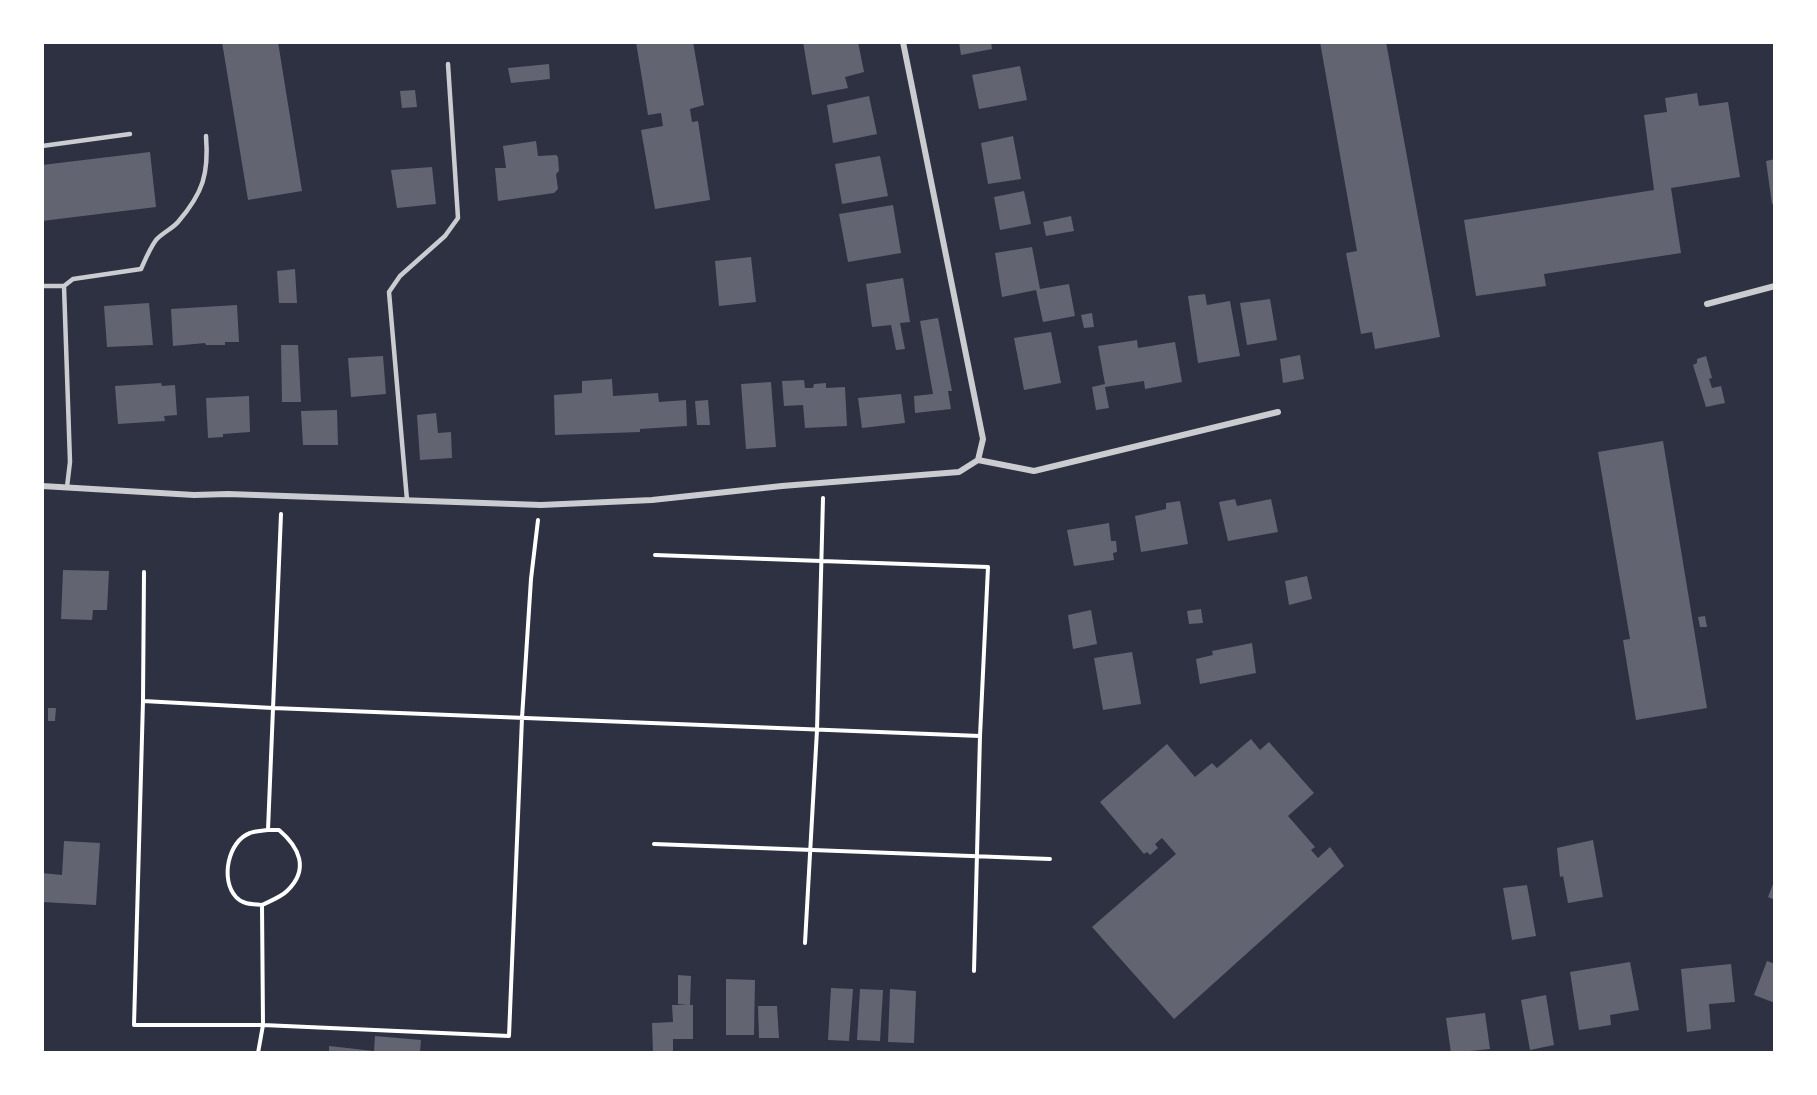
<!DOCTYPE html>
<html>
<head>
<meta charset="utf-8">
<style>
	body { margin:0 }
	#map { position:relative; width:1817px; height:1095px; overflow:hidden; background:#2d3142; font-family:"Space Grotesk",sans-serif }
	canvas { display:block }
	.frame { position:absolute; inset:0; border:44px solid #fff; pointer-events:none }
</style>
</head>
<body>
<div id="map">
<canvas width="1817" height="1095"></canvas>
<div class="frame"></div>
</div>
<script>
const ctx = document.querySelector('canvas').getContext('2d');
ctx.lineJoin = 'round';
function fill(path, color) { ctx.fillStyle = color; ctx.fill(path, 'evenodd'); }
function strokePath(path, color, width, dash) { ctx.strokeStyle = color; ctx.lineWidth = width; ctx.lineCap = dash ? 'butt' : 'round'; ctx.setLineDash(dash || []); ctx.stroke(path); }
const building = new Path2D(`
	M222 42H278L302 191 248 200Z
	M636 42H693L704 105 690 109 692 122 698 121 710 200 655 209 641 130 663 126 661 113 648 115Z
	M803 42H858L864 72 845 77 848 88 812 95Z
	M959 42H991L992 49 961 55Z
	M1320 42H1386L1440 337 1375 349 1372 332 1361 334 1346 253 1357 251Z
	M549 64 550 79 511 83 508 68Z
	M1020 66 1027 100 979 109 972 75Z
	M415 90 417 107 402 108 400 91Z
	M1697 93 1699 106 1728 102 1740 177 1671 188 1681 253 1544 274 1546 286 1476 296 1464 220 1654 190 1644 115 1667 112 1665 98Z
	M869 96 877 134 833 143 827 105Z
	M1013 136 1021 179 988 184 981 143Z
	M536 141 538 156 556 155 558 157 559 171 556 174 558 189 554 193 498 201 495 168H506L503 146Z
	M150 152 156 207 42 221V165Z
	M880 156 888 196 842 204 835 164Z
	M1775 159V204H1772L1766 161Z
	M432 167 436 204 397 208 391 170Z
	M1024 191 1031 224 1000 230 994 197Z
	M893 205 901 253 848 262 839 214Z
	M1071 216 1074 231 1046 236 1043 222Z
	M1032 247 1040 289 1069 284 1075 316 1043 322 1036 290 1002 297 995 253Z
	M751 257 756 302 719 306 715 261Z
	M295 269 297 303H279L277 271Z
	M903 278 910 322 900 323 905 349 896 350 891 325 872 327 866 284Z
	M1205 294 1207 305 1230 301 1240 356 1198 363 1188 296Z
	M1270 299 1277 340 1247 345 1240 303Z
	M149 303 153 345 107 347 104 306Z
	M237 305 239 342H225V345H206L205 343 173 346 171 309Z
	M1092 313 1094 327 1084 328 1081 315Z
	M938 318 952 391H948L951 409 915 413 914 396 933 394 920 321Z
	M1051 332 1061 383 1024 390 1014 338Z
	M1137 340 1138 348 1175 342 1182 382 1145 389 1144 381 1105 387 1109 408 1096 410 1092 387 1105 384 1098 346Z
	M281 345H298L301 402H282Z
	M1300 355 1304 379 1283 383 1280 359Z
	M383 356 386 394 351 397 348 358Z
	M1706 356 1712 378 1709 379 1712 388 1721 386 1725 403 1706 407 1693 365 1697 363V359Z
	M612 379 613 396 658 393 659 402 686 400 687 426 640 429V432L555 435 554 395 582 393V381Z
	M804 380 805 388H813L814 384 826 383V388L845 387 847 426 805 428 803 405 784 406 782 381Z
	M771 382 776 447 746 449 741 384Z
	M161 383 162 386 175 385 177 415 164 416 165 421 118 424 115 386Z
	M901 394 905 423 862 428 858 398Z
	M249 396 250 432 223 434V437L208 438 206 398Z
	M708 400 710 425H697L695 401Z
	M337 410 338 445H303L301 411Z
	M436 413 438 433 451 432 452 458 420 460 417 415Z
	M1663 441 1707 708 1636 720 1623 640 1630 639 1598 452Z
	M1235 499 1237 506 1271 499 1278 532 1228 541 1219 502Z
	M1180 501 1188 544 1141 552 1135 516 1166 509V503Z
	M1109 523 1111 541H1116L1117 552 1113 553 1114 560 1074 566 1067 530Z
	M63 570 109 571 107 610H93L92 620 61 619Z
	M1307 576 1312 599 1289 605 1285 581Z
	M1201 609 1203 623 1189 624 1187 611Z
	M1091 610 1097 644 1073 649 1068 615Z
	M1705 616 1707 627H1700L1698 617Z
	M1252 643 1256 673 1200 684 1196 659 1213 655 1212 651Z
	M1132 652 1141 704 1103 710 1094 658Z
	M48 708H56L55 721H48Z
	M1251 739 1260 750 1269 742 1314 793 1288 816 1315 847 1311 850 1318 858 1330 847 1344 866 1174 1019 1092 927 1176 854 1162 838 1155 844 1158 848 1150 855 1147 852 1144 854 1100 802 1167 744 1195 777 1212 763 1217 768Z
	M1593 840 1603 897 1568 903 1563 876 1560 877 1557 848Z
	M64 841 100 843 96 905 42 902V873L62 875Z
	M1775 879V900L1768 897Z
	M1527 885 1536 936 1512 940 1503 888Z
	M1767 961 1775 964V1003L1754 995Z
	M1630 962 1639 1010 1610 1015 1611 1025 1579 1030 1570 972Z
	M1731 964 1735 1002 1709 1004 1711 1029 1687 1032 1681 969Z
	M678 975 691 976 690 1005H693V1039H673V1053H653L652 1023 673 1022 672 1005H687L678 1004Z
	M726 979 755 980 754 1035H726Z
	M831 988 853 989 849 1041 828 1040Z
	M860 989 883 990 880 1041 857 1040Z
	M890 989 916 991 914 1043 888 1042Z
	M1546 995 1554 1045 1530 1050 1521 1000Z
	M758 1006H777L779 1038H759Z
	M1485 1013 1490 1049 1451 1053 1446 1018Z
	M375 1036 421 1040 420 1053H329V1046L374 1051Z`);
const path = new Path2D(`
	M281 514 268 830H279C299 847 310 869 287 891 281 897 270 901 262 905L263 1025 509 1036 522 718 531 579 538 520
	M144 572 143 701 273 708 980 736 988 567 655 555
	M143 701 134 1025H263L258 1053
	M654 844 1050 859
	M262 905C253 904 243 905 236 897 220 880 228 841 250 833 255 831 262 831 268 830
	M805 943 817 730 823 498
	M974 971 980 736`);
const service = new Path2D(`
	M42 146 130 134
	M42 286H64
	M67 487 70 462 64 286 73 279 141 269C145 260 150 248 156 240 162 233 172 229 178 222 203 193 209 174 206 136
	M407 500 389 292 400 276 445 236 458 218 448 64`);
const minor = new Path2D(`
	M903 42 983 439 978 460
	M1707 304 1775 286
	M978 460 1034 471 1278 412
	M42 486 194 495 228 494 541 505 652 500 782 486 959 472 978 460`);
fill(building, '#626471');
strokePath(path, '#fff', 4);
strokePath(service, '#caccd0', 4.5);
strokePath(minor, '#caccd0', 6);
</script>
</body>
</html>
